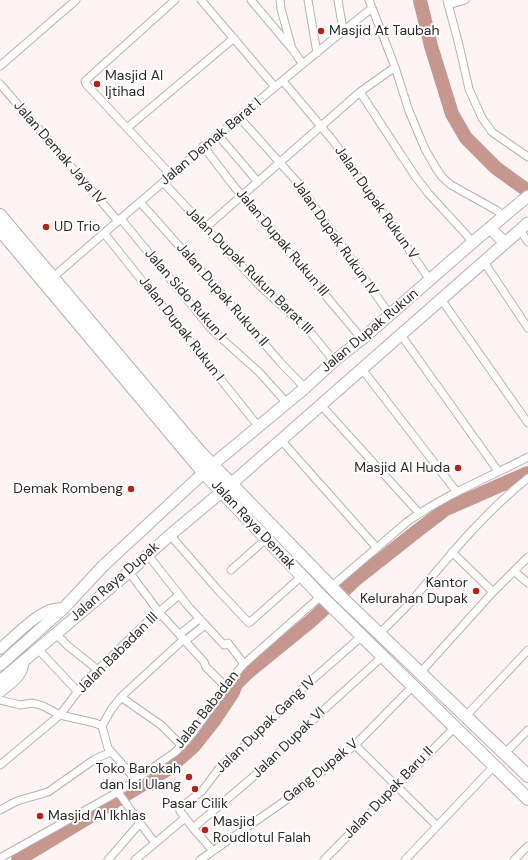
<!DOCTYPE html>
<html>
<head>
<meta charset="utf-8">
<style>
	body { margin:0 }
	canvas { display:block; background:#fdf4f3 }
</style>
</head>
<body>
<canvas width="528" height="860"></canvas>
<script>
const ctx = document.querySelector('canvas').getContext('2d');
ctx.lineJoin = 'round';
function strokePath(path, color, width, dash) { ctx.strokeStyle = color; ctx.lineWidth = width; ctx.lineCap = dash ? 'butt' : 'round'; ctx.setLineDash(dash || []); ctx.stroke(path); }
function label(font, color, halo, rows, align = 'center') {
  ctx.font = font + ' "DM Sans",sans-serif'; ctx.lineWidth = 4; ctx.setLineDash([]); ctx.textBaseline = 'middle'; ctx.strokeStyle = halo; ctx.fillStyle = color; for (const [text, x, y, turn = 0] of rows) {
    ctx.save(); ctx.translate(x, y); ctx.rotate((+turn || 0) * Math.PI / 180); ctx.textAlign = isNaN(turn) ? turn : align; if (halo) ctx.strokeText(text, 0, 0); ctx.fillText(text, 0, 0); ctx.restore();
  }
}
const river = new Path2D(`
	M420 0 431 46 452 114 466 138 496 168 528 191
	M18 860 168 769 194 746 213 722 233 692 236 684 247 673 312 620 355 580 417 531 446 509 528 473`);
const minor = new Path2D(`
	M201 0 275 87
	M251 0 293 50 302 63
	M280 0 281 9 291 45
	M308 0 317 53
	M338 0 343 30
	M369 0 395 67 409 111 425 149 436 168 442 177 451 185 496 210 504 216
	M447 0 459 45 469 89 482 118 492 132 528 157
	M448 5 465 0
	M0 66 76 0
	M283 81 334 142 430 280
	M0 84 118 221
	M360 92 415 176 428 193 473 242
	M239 117 298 183 390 315
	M127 128 234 38
	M218 135 258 182
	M203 146 233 185 362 339
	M171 175 86 84 85 81 175 0
	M163 182 258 284 312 334 334 361
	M140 202 221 293 280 362 305 388
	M121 219 212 330 259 372 286 402
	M205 228 360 92 395 67
	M520 230 528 242
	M104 233 258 426
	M484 262 528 328
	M52 278C158 187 262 95 372 8
	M441 299 528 423
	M401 335 498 471
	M362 369 456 491
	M321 405 419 513
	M281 440 377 548
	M170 535 218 590 249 623 302 576
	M452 552 493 592
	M148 555 188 606 224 645 228 643 244 664
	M231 570 266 539
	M514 571 528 583
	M129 572 159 612 204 662 206 667 225 686
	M331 587 407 522C446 494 486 479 528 457
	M56 634 68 646 98 670
	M180 634 199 619
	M379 634C391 622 404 610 415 597 450 555 485 512 528 478
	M185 641 205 625
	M38 649 78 692
	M420 673 493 592 528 557
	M121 697 184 639
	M0 700 20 705 33 703 43 706 60 715 95 723 102 726 108 748 136 780
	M465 717 528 650
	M102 726 111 710 121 697 161 725 182 746
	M355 745 437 826
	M504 754 528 730
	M0 765 60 715 85 682 144 625 179 595
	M118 792 140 823 155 843
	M0 810 17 801 48 792 95 759 111 752
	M193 828 253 777 329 705 383 656
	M213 851 193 828 180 811V808L202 791 221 766 248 743 305 686 362 636
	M0 858 118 792 174 753C195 735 208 710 224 688 230 679 237 672 244 664L321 596
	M108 860 140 823
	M135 860 185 818
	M200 860 289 798 355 745 413 686
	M324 860 455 727
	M405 860 495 765
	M514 860 528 846`);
const secondary = new Path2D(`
	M0 649C13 638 45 603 63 609
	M0 692C9 684 24 676 23 662`);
const primary = new Path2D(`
	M490 228 505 243
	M0 665 63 609 103 566 212 465 305 388 334 361 362 339 473 242 528 196
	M0 681 129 572 170 535 231 484 528 223`);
const trunk = new Path2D(`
	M0 215 200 452 341 597 528 776
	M0 230 203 472 317 592 528 799`);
const markers = [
	[321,31,4,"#b32518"],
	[97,84,4,"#b32518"],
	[46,227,4,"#b32518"],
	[458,468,4,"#b32518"],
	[131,489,4,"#b32518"],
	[476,591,4,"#b32518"],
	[189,777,4,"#b32518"],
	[195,789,4,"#b32518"],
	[40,816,4,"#b32518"],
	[205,830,4,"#b32518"]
];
const poiNames = [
	["Masjid At Taubah",329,31],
	["Masjid Al",105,76],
	["Ijtihad",105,92],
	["UD Trio",54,227],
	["Masjid Al Huda",450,468,"right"],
	["Demak Rombeng",123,489,"right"],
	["Kantor",468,583,"right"],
	["Kelurahan Dupak",468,599,"right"],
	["Toko Barokah",181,769,"right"],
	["dan Isi Ulang",181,785,"right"],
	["Pasar Cilik",195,804,"center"],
	["Masjid Al Ikhlas",48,816],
	["Masjid",213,822],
	["Roudlotul Falah",213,838]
];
const streetNames = [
	["Jalan Demak Barat I",211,142,-40],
	["Jalan Demak Jaya IV",59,153,49],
	["Jalan Dupak Rukun V",376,203,55],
	["Jalan Dupak Rukun IV",335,238,55],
	["Jalan Dupak Rukun III",282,243,50],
	["Jalan Dupak Rukun Barat III",249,271,45],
	["Jalan Sido Rukun I",185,295,49],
	["Jalan Dupak Rukun II",222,295,49],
	["Jalan Dupak Rukun I",181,329,52],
	["Jalan Dupak Rukun",370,331,-40],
	["Jalan Raya Demak",253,525,47],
	["Jalan Raya Dupak",115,582,-41],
	["Jalan Babadan III",118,653,-45],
	["Jalan Babadan",207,710,-52],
	["Jalan Dupak Gang IV",266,725,-44],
	["Jalan Dupak VI",289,743,-44],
	["Gang Dupak V",321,771,-39],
	["Jalan Dupak Baru II",389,793,-46]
];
strokePath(river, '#c5978f', 14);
strokePath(minor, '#bab2b0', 9);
strokePath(secondary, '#bab2b0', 12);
strokePath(primary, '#bab2b0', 13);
strokePath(trunk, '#bab2b0', 14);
strokePath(minor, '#fff', 7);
strokePath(secondary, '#fff', 10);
strokePath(primary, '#fff', 11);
strokePath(trunk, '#fff', 12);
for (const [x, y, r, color] of markers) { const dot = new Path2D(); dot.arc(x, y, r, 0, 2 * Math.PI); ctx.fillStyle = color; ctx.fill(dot); strokePath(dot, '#fff', 1.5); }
label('14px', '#2e2b2a', '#fff', poiNames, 'left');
label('14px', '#2e2b2a', '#fff', streetNames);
</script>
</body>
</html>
